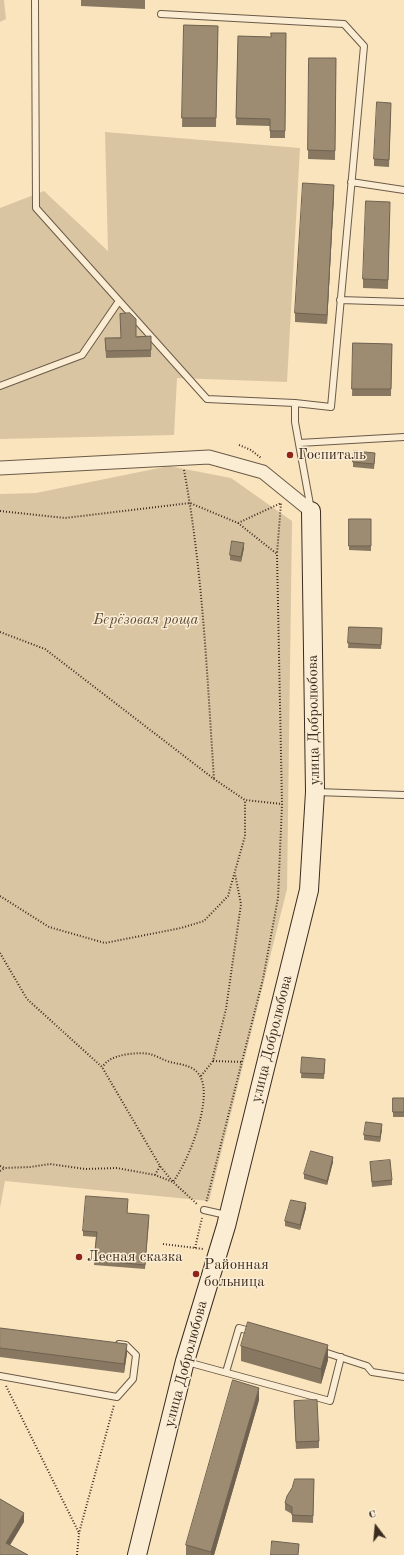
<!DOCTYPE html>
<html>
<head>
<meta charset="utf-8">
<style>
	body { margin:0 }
	#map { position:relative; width:404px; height:1555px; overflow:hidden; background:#f9e4bd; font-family:"Old Standard TT",serif }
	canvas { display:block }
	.north { position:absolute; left:356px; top:1507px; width:40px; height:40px; -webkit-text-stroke:3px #fbedd4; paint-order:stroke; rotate:344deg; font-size:11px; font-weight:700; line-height:16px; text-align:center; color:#3c2c20 }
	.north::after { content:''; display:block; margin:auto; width:14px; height:18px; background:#3c2c20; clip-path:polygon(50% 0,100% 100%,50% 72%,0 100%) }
</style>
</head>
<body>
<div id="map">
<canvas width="404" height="1555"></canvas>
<div class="north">С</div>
</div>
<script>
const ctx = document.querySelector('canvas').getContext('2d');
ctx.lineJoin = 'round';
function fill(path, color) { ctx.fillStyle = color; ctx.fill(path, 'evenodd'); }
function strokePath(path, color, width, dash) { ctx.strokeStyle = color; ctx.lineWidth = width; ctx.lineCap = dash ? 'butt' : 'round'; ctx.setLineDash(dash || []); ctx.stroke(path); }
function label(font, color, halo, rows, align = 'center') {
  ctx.font = font + ' "Old Standard TT",serif'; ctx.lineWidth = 3; ctx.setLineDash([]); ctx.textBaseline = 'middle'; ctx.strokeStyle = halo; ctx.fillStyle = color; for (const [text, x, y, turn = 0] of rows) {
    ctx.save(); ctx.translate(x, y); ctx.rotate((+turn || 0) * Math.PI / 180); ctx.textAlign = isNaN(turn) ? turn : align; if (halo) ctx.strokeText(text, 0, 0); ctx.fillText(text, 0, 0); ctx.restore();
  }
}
const green = new Path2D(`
	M0 0H4L6 19 0 22Z
	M105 132 300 148 287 382 177 378 174 435 0 439V208L44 191 108 251Z
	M169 466 231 478 292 521 287 889 209 1201 5 1181 0 1208V494L36 493Z`);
const path = new Path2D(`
	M239 445 251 450 261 458
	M184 470C203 572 207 676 214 779
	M0 511 65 518 190 503 238 523 277 554 282 804 278 898 263 979 206 1203
	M238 523 281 503 277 554
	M0 632 45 649 214 779 245 800 282 804
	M0 896 49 927 105 943 181 928 204 921 228 896 245 836V800
	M0 953 27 999 102 1067 160 1166 173 1182C188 1162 212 1102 201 1078 195 1065 182 1065 170 1062 163 1060 157 1056 150 1054 139 1052 117 1054 108 1061 106 1062 104 1065 102 1067
	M213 1061 242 1062
	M201 1076 213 1061 226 1009 241 904 235 874
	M0 1166 5 1168 30 1167 50 1164 85 1169 117 1168 155 1175 173 1182 197 1204
	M0 1171 5 1168
	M155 1175 160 1166
	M163 1244 203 1249
	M195 1248 202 1218
	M6 1386 79 1533
	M77 1555 79 1533 114 1405`);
const lane = new Path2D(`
	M35 0 36 208 207 399 295 403V422L311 510
	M161 14 344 24 364 46 331 407 295 403
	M351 182 404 190
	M340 300 404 302
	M0 386 82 355 119 301
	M299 443 404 437
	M316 792 404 795
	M204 1210 226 1215
	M321 1351 367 1366 372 1372 404 1377
	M187 1362 330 1401 341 1357
	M226 1372 239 1328 253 1332
	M0 1376 117 1397 133 1379 136 1355 126 1345 119 1344`);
const street = new Path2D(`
	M0 468 209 457 263 472 311 511`);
const secondary = new Path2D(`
	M137 1555 185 1361 226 1226 309 890 315 792 311 511`);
const wall = new Path2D(`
	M81 0H145V9L81 6Z
	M184 25 218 26 216 127H182Z
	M286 33 285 138H270V126L236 125 238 36 271 37Z
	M309 58H336L335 160 308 159Z
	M391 110 389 167 374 166V159Z
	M334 194 327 324 295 322V313Z
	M390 211 388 289 363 288V279Z
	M151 336V357L106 358 105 338Z
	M353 343 392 344 391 396H352Z
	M375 458 374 469 353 467V462Z
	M349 519H371V551L349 550Z
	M244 548 241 562 230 560V555Z
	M349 627 382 628 381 649 348 648Z
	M302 1057 325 1063 324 1079 301 1078Z
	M393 1098H404V1117H393Z
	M382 1129 380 1142 364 1140V1135Z
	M333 1162 327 1185 304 1179V1174Z
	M370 1162 392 1180V1185L372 1187Z
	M128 1204 127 1213 149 1220 145 1269 94 1265 96 1237 83 1236V1231Z
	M306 1208 300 1230 285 1226V1221Z
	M0 1328 127 1353 124 1373 0 1357Z
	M241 1346 328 1360 321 1384 241 1361Z
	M259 1400 214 1555H186V1545Z
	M294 1401 319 1441V1448L296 1449Z
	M314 1479 313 1523 292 1522V1514L285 1510V1503Z`);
const shadedWall = new Path2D(`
	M334 185V194L327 324V315Z
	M244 543V548L241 562V557Z
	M382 1124V1129L380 1142V1137Z
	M333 1157V1162L327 1185V1181Z
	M306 1203V1208L300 1230V1225Z
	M127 1344V1353L124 1373V1364Z
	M328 1345V1360L321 1384V1369Z
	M259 1388V1400L214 1555H211V1552Z
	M24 1513V1522L6 1552V1543Z`);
const building = new Path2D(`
	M184 25 218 26 216 118H182Z
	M271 33H286L285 131H270V119L236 118 238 36 271 37Z
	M309 58H336L335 151 308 150Z
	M377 102 391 103 389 160 374 159Z
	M303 183 334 185 327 315 295 313Z
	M366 201 390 202 388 280 363 279Z
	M130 313 136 319V337L151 336V350L106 351 105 338H121L120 314Z
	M353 343 392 344 391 389H352Z
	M354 451 375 453 374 464 353 462Z
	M349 519H371V546H349Z
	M232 541 244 543 241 557 230 555Z
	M349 627 382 628 381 645 348 643Z
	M302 1057 325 1059 324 1074 301 1073Z
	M393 1098H404V1112H393Z
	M366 1122 382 1124 380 1137 364 1135Z
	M311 1151 333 1157 327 1181 304 1174Z
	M390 1160 392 1180 372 1182 370 1162Z
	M86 1196 128 1199 127 1213 149 1215 145 1265 94 1260 97 1232 83 1231Z
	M291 1200 306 1203 300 1225 285 1221Z
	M248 1322 328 1345 321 1369 241 1346Z
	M0 1328 127 1344 124 1364 0 1348Z
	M233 1380 259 1388 211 1552 186 1545Z
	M317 1400 319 1441 296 1442 294 1401Z
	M295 1479H314L313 1516 292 1515V1507L285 1503 287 1496 292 1488Z
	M0 1499 24 1513 6 1543 28 1555H0Z
	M272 1541 299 1544 298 1555H271Z`);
const markers = [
	[290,455,4,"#8f2418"],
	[79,1257,4,"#8f2418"],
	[196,1274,4,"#8f2418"]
];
const poiNames = [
	["Госпиталь",298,455],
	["Лесная сказка",87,1257],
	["Районная",204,1265],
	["больница",204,1282]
];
const parkNames = [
	["Берёзовая роща",146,620]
];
const streetNames = [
	["улица Добролюбова",314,720,-91],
	["улица Добролюбова",272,1039,-76],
	["улица Добролюбова",186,1364,-75]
];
fill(green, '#d9c5a2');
strokePath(lane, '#6b5a47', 8);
strokePath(street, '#6b5a47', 15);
strokePath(secondary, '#3c2c20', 20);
strokePath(path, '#3c2c20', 2, [1, 2]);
strokePath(lane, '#fbedd4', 6);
strokePath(street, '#fbedd4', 13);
strokePath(secondary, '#fbedd4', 18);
fill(wall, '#887862');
fill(shadedWall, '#6f6250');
fill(building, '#9e8c72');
strokePath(building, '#6f6250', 1);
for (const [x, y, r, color] of markers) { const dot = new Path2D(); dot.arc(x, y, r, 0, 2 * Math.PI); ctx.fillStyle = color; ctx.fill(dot); strokePath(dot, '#fbedd4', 1.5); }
label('15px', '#3c2c20', '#fbedd4', poiNames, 'left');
label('italic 15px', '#5b4b3a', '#fbedd4', parkNames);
label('15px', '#3c2c20', '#fbedd4', streetNames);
</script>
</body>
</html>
